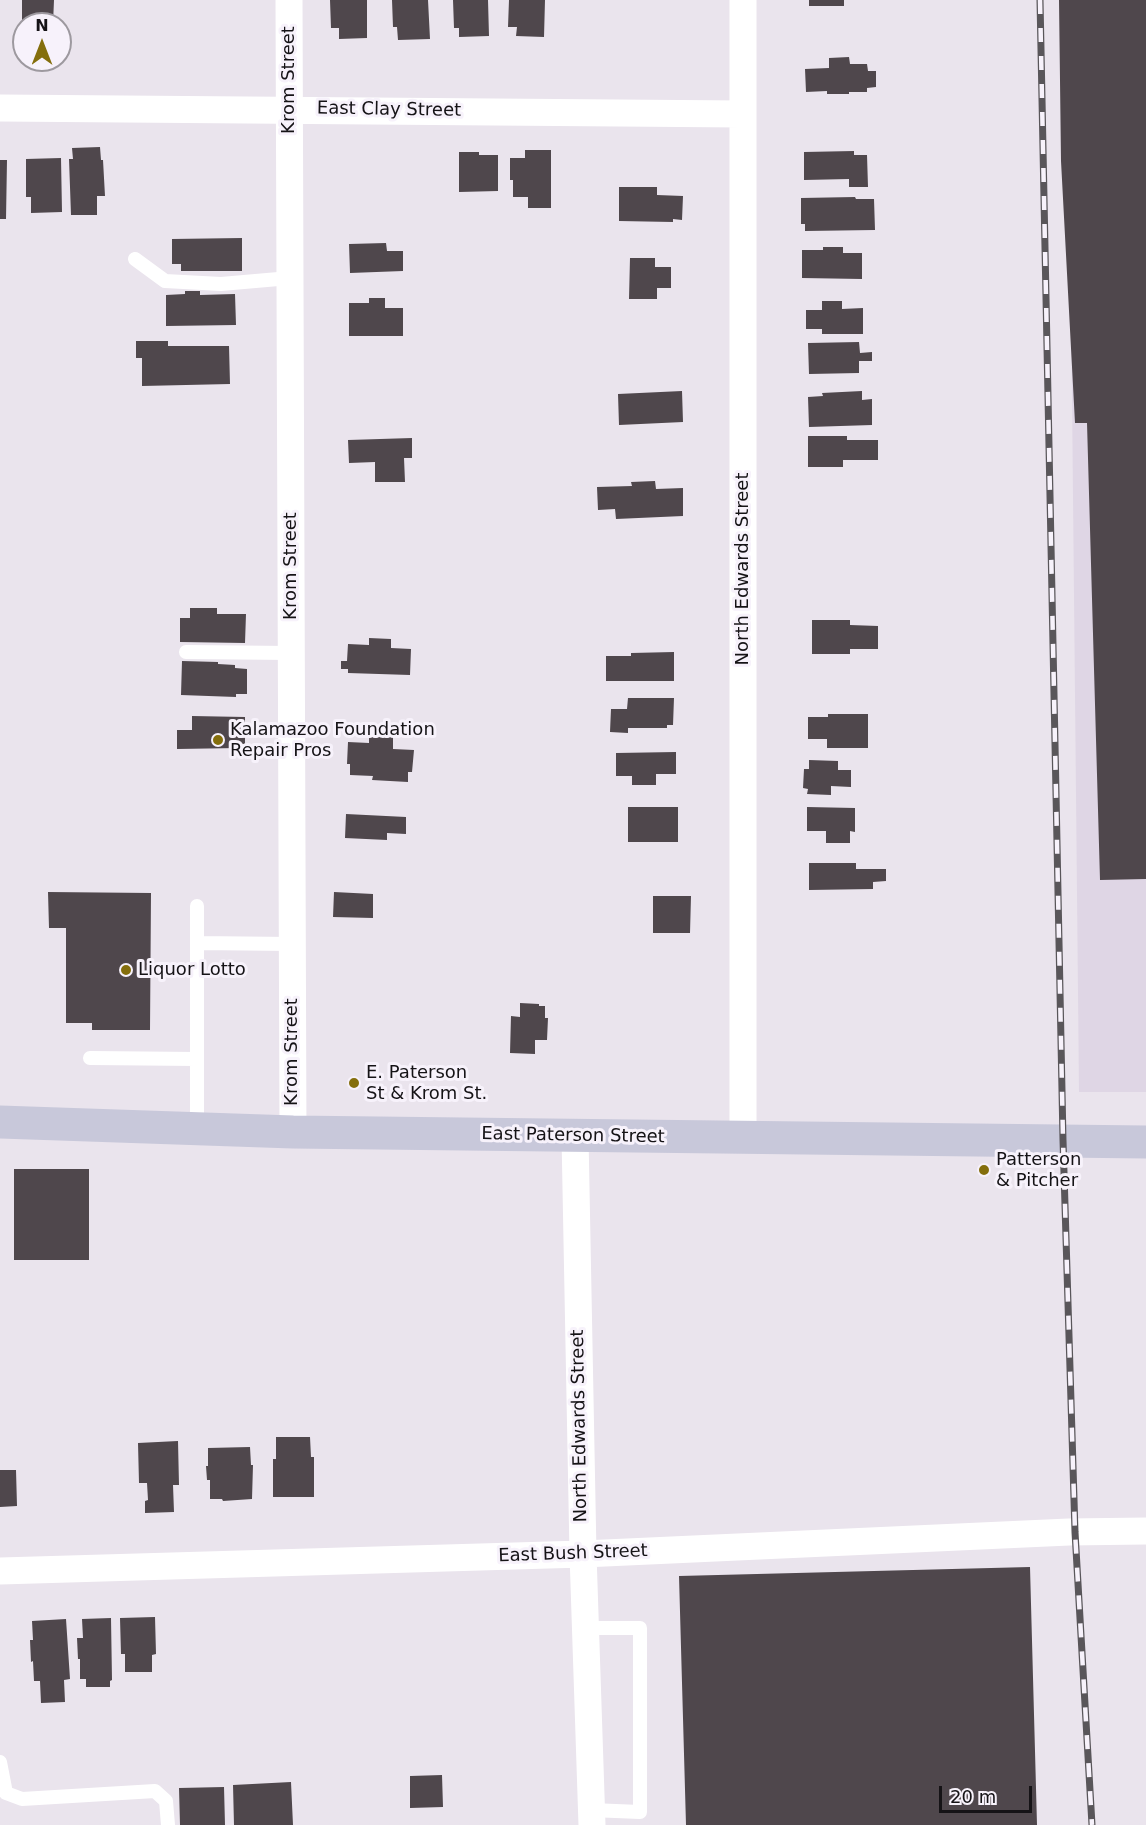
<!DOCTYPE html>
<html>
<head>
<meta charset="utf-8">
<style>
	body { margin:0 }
	#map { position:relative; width:1146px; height:1825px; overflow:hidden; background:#eae4ed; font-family:"DejaVu Sans",sans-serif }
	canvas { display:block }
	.north { position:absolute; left:12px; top:12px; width:60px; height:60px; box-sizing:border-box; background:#f7f2fb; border:2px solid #9d999f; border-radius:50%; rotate:0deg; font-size:16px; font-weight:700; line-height:24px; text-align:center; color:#151316 }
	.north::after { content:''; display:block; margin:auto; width:21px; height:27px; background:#846e0c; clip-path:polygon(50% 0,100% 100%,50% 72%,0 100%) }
	.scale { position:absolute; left:939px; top:1786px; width:93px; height:27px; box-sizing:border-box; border:3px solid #151316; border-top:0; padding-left:8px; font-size:18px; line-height:21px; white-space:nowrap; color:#151316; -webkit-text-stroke:4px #f7f2fb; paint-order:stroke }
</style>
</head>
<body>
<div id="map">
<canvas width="1146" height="1825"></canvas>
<div class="north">N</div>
<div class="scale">20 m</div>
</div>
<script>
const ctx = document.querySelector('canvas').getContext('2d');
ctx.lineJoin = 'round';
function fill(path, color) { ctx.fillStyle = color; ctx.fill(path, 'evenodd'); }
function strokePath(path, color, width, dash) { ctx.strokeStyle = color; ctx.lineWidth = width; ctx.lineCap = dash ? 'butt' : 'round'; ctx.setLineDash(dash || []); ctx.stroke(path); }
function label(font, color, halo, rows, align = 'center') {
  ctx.font = font + ' "DejaVu Sans",sans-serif'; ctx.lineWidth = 6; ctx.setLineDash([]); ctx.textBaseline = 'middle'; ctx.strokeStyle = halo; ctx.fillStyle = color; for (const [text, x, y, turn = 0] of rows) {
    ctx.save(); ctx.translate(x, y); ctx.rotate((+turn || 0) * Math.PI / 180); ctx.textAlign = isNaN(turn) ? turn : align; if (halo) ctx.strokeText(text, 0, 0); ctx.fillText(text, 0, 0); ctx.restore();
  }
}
const built = new Path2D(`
	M1068 0H1146V1092H1079Z`);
const building = new Path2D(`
	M22 0H54L53 24H24V28H22Z
	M330 0H367V38L339 39V28H331Z
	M392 0H428L430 39 398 40 397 27H393Z
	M453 0H488L489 36 459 37V28H454Z
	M509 0H545L544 37 516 36 517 27H508Z
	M809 0H844V6H809Z
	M1059 0H1146V879L1100 880 1087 423H1075L1061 161Z
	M849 57 850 64H867L868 71H876V87L867 88V92H849V94H827V91L806 92 805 69 829 68V58Z
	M100 147 101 160H103L105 196H97V215H71L69 159H73L72 148Z
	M525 150H551V208H528V197H513V180H510V158H525Z
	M854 151V155H867L868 187H849V179L804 180V152Z
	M459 152H479V155H498V191L459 192Z
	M61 158 62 212 31 213V197H26V159Z
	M0 160H7L6 219H0Z
	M619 187H657V195L683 196 682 220 673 219V222L619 221Z
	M855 197 856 199H874L875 230 805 231V224H801V198Z
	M242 238V271H181V264H172V239Z
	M386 243 387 251H403V271L350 273 349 244Z
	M823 247H843V253H862V279L802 278V250H823Z
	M630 258H655V267H671V288H657V299H629Z
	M185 291H200V295L235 294 236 325 166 326V295L185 294Z
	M369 298H385V308H403V336H349V303H369Z
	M822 301H842V309L863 308V334H822V329H806V310H822Z
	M136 341H168V346H229L230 384 142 386V358H136Z
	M859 342 860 353 872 352V361H859V373L809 374 808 343Z
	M682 391 683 422 619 425 618 394Z
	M862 391V400L872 399V425L809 427 808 397 823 396 822 393Z
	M808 436H847V440H878V460H843V467H808Z
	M412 438V458H404L405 482H375V462L349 463 348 440Z
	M655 481 656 489 683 488V516L616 519 615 509 598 510 597 487 632 486 631 482Z
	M190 608H217V614H246L245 643 180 642V618H190Z
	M812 620H850V625L878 626V649H850V654H812Z
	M369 638 391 639V648L411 649 410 675 348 673V669H341V661H347L348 644 369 645Z
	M674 652V681H606V656H631V653Z
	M182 661 218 662V664L235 665V668L247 669V694H236V697L181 695Z
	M628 698H674L673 725H667V728H628V733L610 732 611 709H627Z
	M828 714H868V748H827V739H808V717H828Z
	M192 716 245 717V744H238V748L177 749V730H192Z
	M369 736 393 737V749L414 750 412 772H408V782L372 780 373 776 350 775V764H347L348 742 369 743Z
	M676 752V774H656V785H632V776H616V753Z
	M809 760 838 761V770H851V787L831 786V795L807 794 808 789 803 788 804 769H809Z
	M628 807H678V842H628Z
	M807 807 855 808V832L850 831V843H826V831H807Z
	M346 814 406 817V834L387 833V840L345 838Z
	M809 863H856V869H886V881L873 882V889L809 890Z
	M48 892 151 893 150 1030H92V1023H66V928H49Z
	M334 892 373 894V918L333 917Z
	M653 896H691L690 933H653Z
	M520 1003 539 1004V1006H545V1018H548L547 1040H535V1054L510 1053 511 1016 520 1017Z
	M14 1169H89V1260H14Z
	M276 1437H310L311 1457H314V1497H273V1459H276Z
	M178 1441 179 1485H173L174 1512 145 1513V1501L148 1500 147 1483H139L138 1443Z
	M250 1447 251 1465H253L252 1499 223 1501 222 1499H210V1480H207L206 1466H208V1448Z
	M0 1470H16L17 1506 0 1507Z
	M1030 1567 1037 1825H686L679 1576Z
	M155 1617 156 1654 152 1655V1672H125V1654H121L120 1618Z
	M111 1618 112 1680 110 1681V1687H86V1679H80V1659H78L77 1638H83L82 1619Z
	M66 1619 70 1679 64 1680 65 1702 41 1703 40 1681H34L33 1661 31 1662 30 1640H33L32 1621Z
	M442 1775 443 1807 410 1808V1776Z
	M291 1782 293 1825H234L233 1785Z
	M224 1787 225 1825H180L179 1788Z`);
const lane = new Path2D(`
	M135 259 165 281 221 284 290 278
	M186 652 291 653
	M197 943 292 944
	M90 1058 197 1059
	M197 1128V906
	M585 1628H640V1812L591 1810
	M0 1762 6 1793 22 1799 155 1791 166 1801 168 1825`);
const street = new Path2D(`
	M289 0 293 1132
	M743 0V1138
	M0 108 742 114
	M575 1136 583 1554 592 1825
	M0 1571 583 1554 1069 1532 1146 1531`);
const secondary = new Path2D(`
	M0 1122 293 1132 1146 1142`);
const rail = new Path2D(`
	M1040 0 1063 1140 1075 1532 1092 1825`);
const markers = [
	[218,740,6,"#846e0c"],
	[126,970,6,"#846e0c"],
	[354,1083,6,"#846e0c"],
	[984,1170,6,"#846e0c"]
];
const streetNames = [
	["Krom Street",289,80,-90],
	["East Clay Street",389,110,1],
	["Krom Street",291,566,-90],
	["North Edwards Street",743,569,-90],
	["Krom Street",292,1052,-90],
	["East Paterson Street",573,1136,1],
	["North Edwards Street",580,1426,-91],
	["East Bush Street",573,1554,-2]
];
const poiNames = [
	["Kalamazoo Foundation",230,730],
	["Repair Pros",230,751],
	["Liquor Lotto",138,970],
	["E. Paterson",366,1073],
	["St & Krom St.",366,1094],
	["Patterson",996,1160],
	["& Pitcher",996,1181]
];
fill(built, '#dfd6e5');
fill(building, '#4f474c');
strokePath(lane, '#fff', 14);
strokePath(street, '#fff', 27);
strokePath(secondary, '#c8c8da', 33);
strokePath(rail, '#59565a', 7);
strokePath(rail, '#f7f2fb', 4.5, [14]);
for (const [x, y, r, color] of markers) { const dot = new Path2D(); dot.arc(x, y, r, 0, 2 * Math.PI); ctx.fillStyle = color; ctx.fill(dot); strokePath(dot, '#f7f2fb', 2); }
label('18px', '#151316', '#f7f2fb', streetNames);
label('18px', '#151316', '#f7f2fb', poiNames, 'left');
</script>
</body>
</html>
